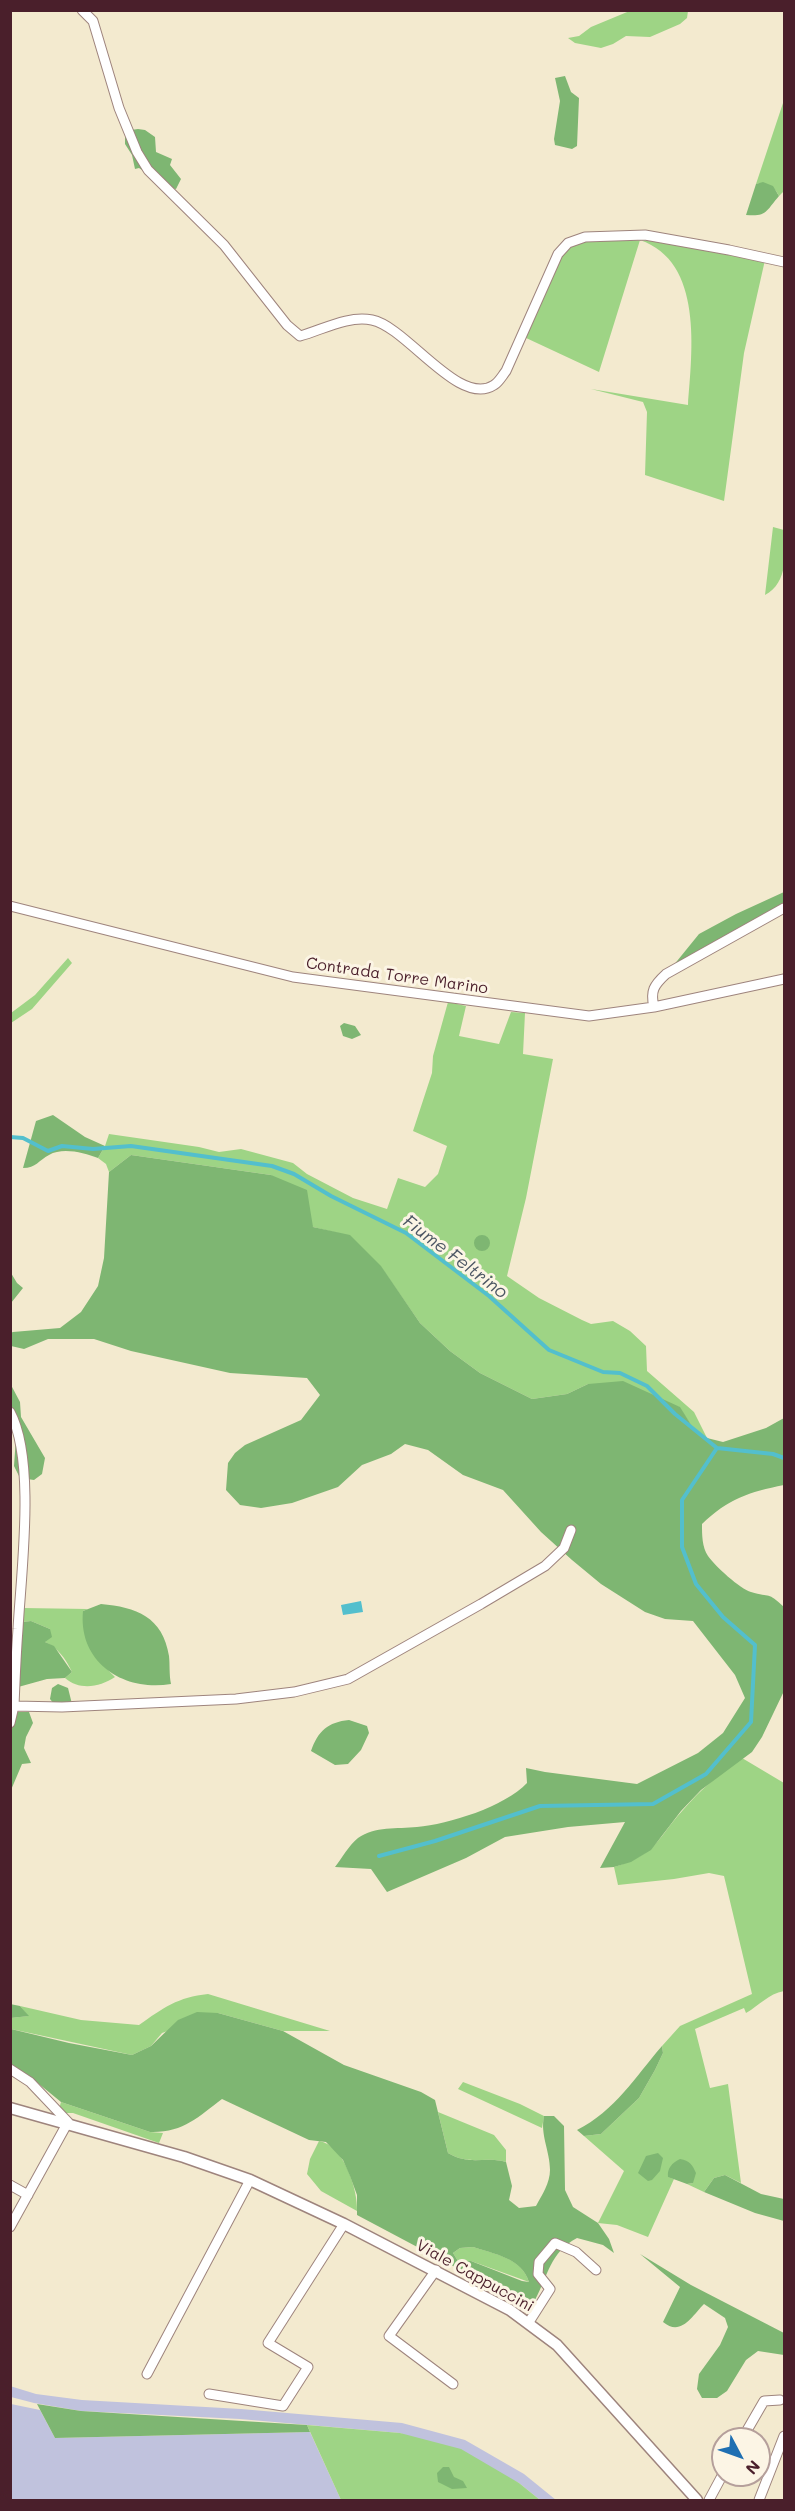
<!DOCTYPE html>
<html>
<head>
<meta charset="utf-8">
<style>
	body { margin:0 }
	#map { position:relative; width:795px; height:2511px; overflow:hidden; background:#f3eacf; font-family:Mali,sans-serif }
	canvas { display:block }
	.frame { position:absolute; inset:0; border:12px solid #4a1f2b; pointer-events:none }
	.north { position:absolute; left:711px; top:2427px; width:60px; height:60px; box-sizing:border-box; background:#fcf5e5; border:2px solid #b59f9b; border-radius:50%; rotate:131deg; font-size:16px; font-weight:700; line-height:24px; text-align:center; color:#4a1f2b }
	.north::after { content:''; display:block; margin:auto; width:21px; height:27px; background:#1f6fb2; clip-path:polygon(50% 0,100% 100%,50% 72%,0 100%) }
</style>
</head>
<body>
<div id="map">
<canvas width="795" height="2511"></canvas>
<div class="frame"></div>
<div class="north">N</div>
</div>
<script>
const ctx = document.querySelector('canvas').getContext('2d');
ctx.lineJoin = 'round';
function fill(path, color) { ctx.fillStyle = color; ctx.fill(path, 'evenodd'); }
function strokePath(path, color, width, dash) { ctx.strokeStyle = color; ctx.lineWidth = width; ctx.lineCap = dash ? 'butt' : 'round'; ctx.setLineDash(dash || []); ctx.stroke(path); }
function label(font, color, halo, rows, align = 'center') {
  ctx.font = font + ' Mali,sans-serif'; ctx.lineWidth = 6; ctx.setLineDash([]); ctx.textBaseline = 'middle'; ctx.strokeStyle = halo; ctx.fillStyle = color; for (const [text, x, y, turn = 0] of rows) {
    ctx.save(); ctx.translate(x, y); ctx.rotate((+turn || 0) * Math.PI / 180); ctx.textAlign = isNaN(turn) ? turn : align; if (halo) ctx.strokeText(text, 0, 0); ctx.fillText(text, 0, 0); ctx.restore();
  }
}
const industrial = new Path2D(`
	M10 2386 36 2394 82 2400 241 2409 402 2423 465 2440 524 2474 556 2500H540L519 2483 400 2433 240 2419 81 2411 34 2403 11 2397Z
	M11 2404 40 2410 55 2438 310 2432 341 2500H11Z`);
const green = new Path2D(`
	M632 10 688 11 687 18 680 24 650 37 626 36 613 44 601 48 575 43 568 38 579 36 591 27Z
	M784 100V191L779 196C775 187 766 182 756 184Z
	M583 239 666 241 765 260 744 353 724 501 645 475 647 412 643 402 591 389 688 405C692 352 704 262 640 240L599 372 524 337 561 252Z
	M773 527 784 530C785 553 789 582 765 595Z
	M68 958 72 963 32 1009 11 1023V1013L35 995Z
	M448 1002 466 1006 459 1036 499 1044 511 1012 525 1013 523 1054 553 1059 526 1198 507 1276 539 1298 582 1320 591 1324 613 1321 630 1331 646 1346 647 1371 694 1412 707 1438 695 1431 679 1407 588 1384 567 1394 532 1399 480 1373 450 1351 420 1323 381 1267 350 1236 313 1227 271 1175 131 1155 109 1172 106 1164 98 1158 105 1146 109 1134 199 1147 219 1152 241 1149 293 1163 307 1174 353 1198 387 1209 398 1178 425 1187 438 1174 447 1146 413 1131 432 1073 433 1056Z
	M23 1608 88 1609 83 1611 100 1662 115 1677C100 1687 80 1691 65 1678L72 1672C66 1659 57 1647 45 1642L50 1629 31 1621 22 1622Z
	M742 1758 784 1783V1991C768 1994 760 2005 746 2013L744 2008 695 2029 710 2088 728 2084 741 2183 725 2175 714 2178 704 2192 687 2184 693 2183 668 2177 674 2179 648 2237 617 2225 598 2223 624 2171 584 2136 601 2134 639 2098 655 2070 663 2053 662 2046 680 2026 752 1994 724 1876 709 1873 674 1879 618 1885 614 1867C658 1853 655 1841 683 1810 700 1790 720 1773 742 1758Z
	M208 1994 330 2031H283L218 2013 162 2033 151 2046 132 2055 11 2029V2018L28 2016 20 2006 81 2020 139 2025C163 2008 178 1997 208 1994Z
	M463 2082 520 2104 544 2116 542 2128 458 2089Z
	M61 2102 150 2132 163 2133 159 2143 73 2113H65L59 2109Z
	M438 2112 494 2135 506 2150V2162C484 2156 470 2166 448 2153Z
	M319 2141C344 2145 358 2190 357 2211L321 2191 307 2174 310 2159Z
	M473 2247C495 2254 522 2258 529 2282L471 2261H458L453 2253 460 2248Z
	M307 2425 400 2433 461 2449 519 2483 540 2500H341Z`);
const forest = new Path2D(`
	M565 76 571 92 579 98 577 146 572 149 555 145 554 139 560 101 555 78Z
	M138 129 145 130 155 137 156 152 172 159 170 165 181 179 176 189 170 188 139 168 135 169 132 155 125 144V135L131 130Z
	M763 182 773 186 779 196C766 211 767 217 746 215L756 184Z
	M784 892V904L673 966 699 934 736 914Z
	M344 1023 355 1026 361 1035 352 1039 343 1036 340 1026Z
	M53 1115 85 1137 105 1146 98 1158C84 1153 63 1147 49 1155 39 1160 36 1168 23 1168L36 1121Z
	M131 1155 271 1175 307 1190 313 1227 350 1235 381 1266 420 1323 450 1351 480 1373 532 1399 567 1394 588 1384 623 1381 680 1407 695 1431 707 1438 723 1442 766 1428 784 1418V1485C749 1492 728 1499 702 1524 702 1535 702 1547 708 1556 715 1566 740 1589 751 1592 771 1598 767 1591 784 1607V1691L762 1737 752 1752 701 1790 681 1811 651 1850 631 1862 614 1867 600 1868 625 1822 568 1827 505 1837 466 1858 387 1892 371 1869 335 1867C342 1858 349 1845 358 1838 375 1826 397 1829 417 1827 449 1824 504 1807 527 1783L526 1768 545 1772 637 1784 698 1753 723 1733 745 1698 735 1675 693 1621 665 1619 645 1612 601 1584 572 1560 541 1532 503 1490 463 1475 428 1450 405 1444 391 1454 362 1465 338 1487 292 1503 261 1508 240 1505 226 1490 228 1463 235 1453 245 1445 301 1420 320 1395 307 1378 230 1373 131 1351 94 1339H48L24 1349 11 1346 10 1333 13 1332 60 1328 81 1312 98 1286 104 1258 109 1172Z
	M474 1243a8 8 0 1 1 16 0a8 8 0 1 1-16 0Z
	M11 1273 17 1283 23 1288 11 1303Z
	M11 1385 20 1402 21 1417 45 1458 42 1474 34 1480 20 1478 14 1466 16 1437 11 1421Z
	M101 1604C136 1607 163 1617 169 1656 170 1665 169 1674 171 1684 124 1692 78 1663 83 1611Z
	M31 1621 50 1629 52 1637 45 1642 54 1646 72 1672 65 1678 47 1679 11 1689V1660L16 1659 22 1622Z
	M58 1684 68 1688 72 1704H54L50 1699 52 1688Z
	M11 1712H29L33 1723 26 1737 24 1748 31 1763 22 1764 11 1790Z
	M349 1720 367 1726 369 1733 361 1750 348 1764 335 1765 311 1751C318 1731 328 1722 349 1720Z
	M10 2004 20 2006 29 2016 11 2018Z
	M197 2012 218 2013 283 2031 344 2065 421 2092 435 2100 448 2153C470 2166 484 2156 506 2162L512 2186 509 2200 519 2208 536 2206C542 2195 550 2183 550 2170 550 2151 540 2135 544 2116H554L564 2126 565 2190 573 2207 598 2223 609 2239 614 2253 603 2245 577 2238C550 2252 548 2276 535 2300L519 2301 357 2215V2195L350 2176 343 2160 326 2142 309 2140 222 2099C198 2117 183 2133 150 2132L61 2102 28 2075 11 2065V2029L69 2043 132 2055 151 2046 178 2020ZM473 2247C494 2254 522 2258 529 2282L522 2281 471 2261H458L453 2253 460 2248Z
	M662 2046 663 2053 655 2070 639 2098 601 2134 584 2136 577 2130C615 2111 635 2077 662 2046Z
	M658 2153 663 2158 660 2171 652 2180 648 2181 638 2173 646 2156Z
	M680 2159C690 2161 692 2164 696 2173L693 2183 687 2184 668 2177C667 2168 672 2163 680 2159Z
	M725 2175 761 2194 784 2199V2221L755 2213 704 2192 714 2178Z
	M640 2254 691 2285 784 2333V2355L758 2351 746 2360 727 2391 717 2398H702L697 2389 699 2374 720 2345 728 2327 725 2318 704 2304C692 2316 681 2337 663 2322L680 2287Z
	M37 2404 81 2411 307 2425 310 2432 55 2438Z
	M443 2467H449L454 2477 463 2481 467 2488 452 2489 438 2482 437 2473Z`);
const water = new Path2D(`
	M361 1601 363 1612 343 1615 341 1605Z`);
const stream = new Path2D(`
	M10 1137 23 1138 48 1151 62 1146 93 1149 131 1146 272 1166 294 1174 331 1196 406 1233 489 1296 549 1350 603 1372 620 1373 647 1386 675 1414 717 1448 773 1454 784 1458
	M379 1856 435 1841 540 1806 653 1804 706 1774 751 1722 755 1645 723 1617 696 1584 682 1547V1500L717 1448`);
const minor = new Path2D(`
	M82 10 93 21 119 108 137 152 148 170 224 245 287 325 300 336C322 330 348 315 372 320 407 327 459 408 494 385 499 382 502 376 506 371L558 254 568 243 585 237 645 235 729 250 784 262
	M10 906 293 977 589 1016 654 1007 784 979
	M654 1007C650 991 654 985 666 974L784 908
	M10 1412C36 1460 21 1573 18 1629 16 1655 15 1681 14 1706L10 1723
	M14 1706 62 1707 236 1699 294 1692 348 1679 481 1604 545 1566 564 1548 571 1530
	M10 2069 30 2082 68 2122 10 2227
	M10 2185 28 2195
	M436 2270 389 2336 453 2384
	M529 2322 550 2289 538 2274 539 2262 555 2243 576 2252 596 2270
	M147 2374 250 2180
	M209 2394 283 2406 308 2367 268 2343 344 2224
	M742 2439 764 2401 780 2400
	M709 2500 723 2474
	M759 2500 784 2436`);
const tertiary = new Path2D(`
	M10 2108 184 2157 250 2180 344 2224 510 2310 557 2345 697 2500`);
const streetNames = [
	["Contrada Torre Marino",397,976,8],
	["Viale Cappuccini",475,2276,29]
];
const waterNames = [
	["Fiume Feltrino",455,1257,37]
];
fill(industrial, '#c0c2dd');
fill(green, '#9ed485');
fill(forest, '#7eb672');
fill(water, '#53bfcd');
strokePath(stream, '#53bfcd', 4);
strokePath(minor, '#9e847d', 11);
strokePath(tertiary, '#9e847d', 13);
strokePath(minor, '#fff', 9);
strokePath(tertiary, '#fff', 10);
label('16px', '#4a1f2b', '#fcf5e5', streetNames);
label('italic 18px', '#4d5764', '#fcf5e5', waterNames);
</script>
</body>
</html>
